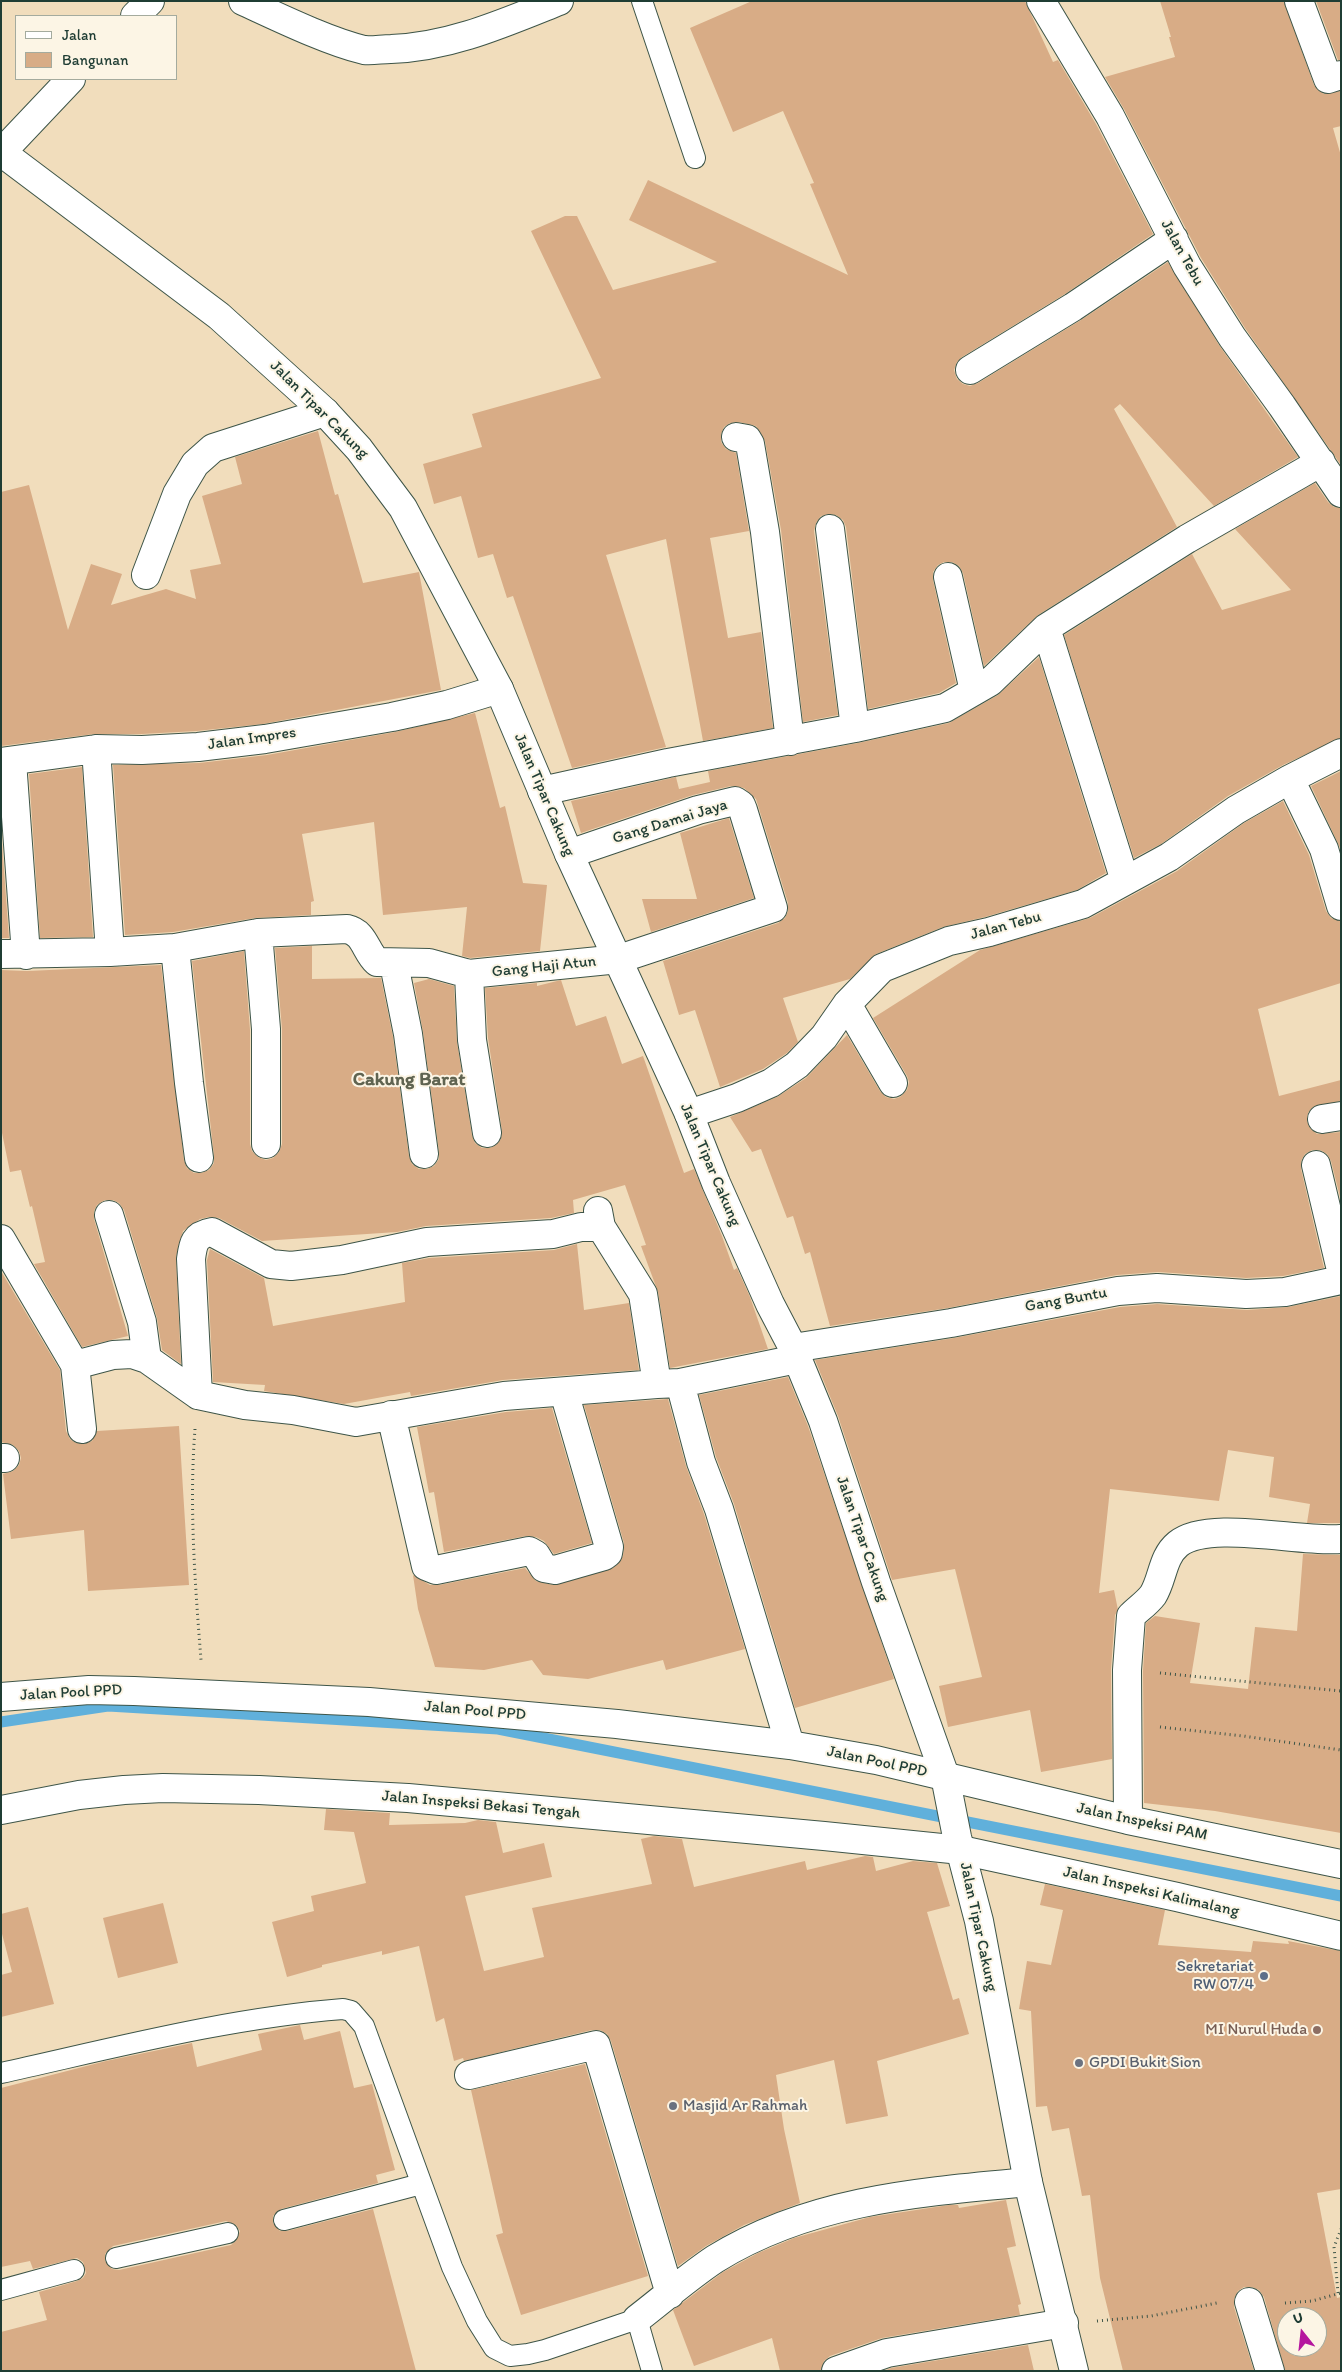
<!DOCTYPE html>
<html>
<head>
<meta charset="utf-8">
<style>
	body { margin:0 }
	#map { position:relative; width:1342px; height:2372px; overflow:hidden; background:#f1ddbc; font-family:Itim,sans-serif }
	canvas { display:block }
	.frame { position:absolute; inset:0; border:2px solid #1f3d34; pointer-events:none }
	.legend { position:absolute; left:15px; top:15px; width:162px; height:65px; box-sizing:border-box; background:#fcf5e5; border:1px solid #a4ab9e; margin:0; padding:6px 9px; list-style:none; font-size:15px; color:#1f3d34 }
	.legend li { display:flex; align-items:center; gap:10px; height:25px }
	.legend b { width:25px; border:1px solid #a4ab9e }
	.north { position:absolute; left:1277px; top:2307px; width:50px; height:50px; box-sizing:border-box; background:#fcf5e5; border:1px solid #a4ab9e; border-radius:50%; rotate:344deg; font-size:14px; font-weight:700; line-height:20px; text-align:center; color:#1f3d34 }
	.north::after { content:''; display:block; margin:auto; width:18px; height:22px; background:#b5179e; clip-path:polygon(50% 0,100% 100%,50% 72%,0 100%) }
</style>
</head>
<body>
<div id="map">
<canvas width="1342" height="2372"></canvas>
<div class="frame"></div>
<ul class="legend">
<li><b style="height:6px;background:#fff"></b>Jalan</li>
<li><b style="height:14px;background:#d8ac86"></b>Bangunan</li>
</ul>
<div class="north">U</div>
</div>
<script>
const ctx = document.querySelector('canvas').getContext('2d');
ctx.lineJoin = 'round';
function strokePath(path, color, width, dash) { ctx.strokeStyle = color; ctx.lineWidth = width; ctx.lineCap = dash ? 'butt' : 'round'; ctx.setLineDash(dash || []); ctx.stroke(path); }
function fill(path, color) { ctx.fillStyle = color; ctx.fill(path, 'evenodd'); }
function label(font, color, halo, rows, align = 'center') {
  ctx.font = font + ' Itim,sans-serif'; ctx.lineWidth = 4; ctx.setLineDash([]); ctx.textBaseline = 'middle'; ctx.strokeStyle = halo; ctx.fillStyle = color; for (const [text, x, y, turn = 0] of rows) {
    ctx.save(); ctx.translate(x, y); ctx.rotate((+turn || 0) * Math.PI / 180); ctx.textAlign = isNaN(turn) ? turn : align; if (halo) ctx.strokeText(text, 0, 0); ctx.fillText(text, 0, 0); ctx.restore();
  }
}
const stream = new Path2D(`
	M1 1722 108 1706 498 1729 1341 1896`);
const building = new Path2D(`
	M752 1H1025L1053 62 1058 60 1096 124 1153 234 1065 294 962 357 957 362 954 370 957 379 963 384 970 386 978 383 1081 320 1168 262 1219 345 1298 457 1214 506 1120 404 1114 409 1177 527 1038 615 984 666 963 573 959 566 952 562H944L938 565 933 572V580L956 683 939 693 868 709 846 527 843 520 836 515 829 514 821 516 816 523 814 531 838 715 803 722 781 530 765 441 756 426 739 422 730 423 724 427 721 434V442L726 449 736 453 749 531 710 538 728 638 761 632 773 728 703 741 666 539 606 555 666 747 572 768 513 596 507 598 493 554 478 558 461 496 434 504 423 464 482 447 472 414 601 378 531 231 565 216H577L613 290 717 262 629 220 648 180 848 275 810 184 814 183 783 111 733 132 690 28Z
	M1160 1H1284L1314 85 1318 90 1324 94 1341 91V126L1333 128 1341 156V465L1245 328 1201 258 1124 109 1105 77 1175 57 1169 37H1171Z
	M1316 1H1341V60H1338Z
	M318 431 335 495 338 494 363 583 419 572 441 690 263 724 197 731 142 734H94L1 746V492L29 485 68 630 91 564 122 574 111 605 166 589 196 599 190 570 221 564 202 496 242 484 235 457Z
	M1315 483 1328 502 1334 507 1341 508V738L1283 765 1228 796 1161 844 1134 858 1064 635 1192 554 1222 610 1291 590 1235 529Z
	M1039 657 1106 873 1077 890 985 917 943 927 876 954 850 979 783 998 798 1042 787 1053 763 1069 720 1087 695 1010 679 1015 663 961 778 923 785 918 788 911V903L756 799 744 788 731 786 693 795 581 833 571 801 676 777 679 789 710 782 708 771 858 743 949 723 998 695Z
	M475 713 500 808 505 806 523 883 547 885 540 951 470 958 462 956 467 907 383 915 374 822 302 834 314 901 311 902V915L255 918 173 932 125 935 113 765 199 763 267 755 395 732Z
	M82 767 93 937 40 938 29 774Z
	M1341 771V850L1311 786Z
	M1283 801 1309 855 1326 911 1331 918 1341 921V983L1258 1009 1279 1096 1341 1080V1101L1313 1107 1308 1113 1307 1121 1310 1128 1317 1134 1341 1132V1201L1331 1161 1327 1154 1320 1150H1312L1305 1154 1301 1161V1169L1324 1268 1283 1276 1246 1278 1158 1272 1117 1275 948 1308 830 1326 810 1252 805 1254 793 1216 787 1218 761 1149 752 1152 730 1117 777 1097 806 1078 847 1035 880 1091 886 1097 894 1099 900 1097 907 1090 909 1082 907 1076 873 1018 980 950 1090 918 1177 871 1244 823Z
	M729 818 754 898 651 932 642 899H697L680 833Z
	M1 829 9 938H1Z
	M312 946V979L381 978 393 1037 409 1156 412 1164 419 1169H427L434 1166 439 1159V1152L423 1032 414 983 429 979 454 986 457 1042 472 1135 475 1143 482 1148H490L496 1145 501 1139 502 1131 488 1038 485 988 537 983V986L561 980 576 1026 606 1016 622 1064 643 1056 684 1173 694 1169 722 1236 734 1270 737 1268 750 1297 768 1349 670 1368 658 1292 641 1246 646 1245 625 1185 573 1200 574 1213 551 1218 426 1226 397 1232 262 1241 219 1218 209 1217 200 1219 183 1231 176 1257 181 1364 162 1350 157 1318 124 1210 119 1203 113 1200H105L97 1205 94 1211V1219L128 1336 82 1347 34 1264 45 1262 32 1206 30 1207 21 1170 10 1172 1 1128V970L27 971 161 965 184 1160 187 1168 194 1173H201L209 1170 214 1163V1156L192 961 244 951 250 1030V1144L252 1151 258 1157 266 1160 273 1158 279 1152 282 1144V1029L275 948Z
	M577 1244 584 1310 629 1303 639 1370 503 1380 411 1396 410 1392 344 1404 264 1391 265 1385 213 1382 207 1260 210 1249 264 1278 273 1326 405 1302 402 1263 429 1258 554 1250Z
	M1 1271 60 1370 66 1431 70 1439 76 1443 84 1444 92 1441 97 1431 179 1426 189 1585 88 1591 84 1530 11 1539 3 1474 13 1471 19 1465 21 1458 19 1451 13 1445 1 1442Z
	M1341 1296V1523H1307L1310 1504 1269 1497 1274 1457 1228 1450 1219 1501 1110 1489 1099 1593 1114 1590 1118 1610 1115 1615 1111 1669 1112 1759 1041 1772 1030 1710 948 1727 939 1686 982 1677 955 1569 892 1580 838 1416 815 1360 954 1338 1120 1307 1157 1304 1247 1310 1288 1307Z
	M788 1377 808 1426 894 1679 795 1708 734 1504 716 1457 699 1395Z
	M668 1399 686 1466 704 1514 745 1649 666 1670 663 1660 588 1679 543 1675 532 1660 484 1670 435 1667 418 1609 413 1575 430 1585H439L525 1568 536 1581 553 1585 613 1568 623 1556 624 1543 584 1405Z
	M552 1408 592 1543 554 1554 544 1541 536 1537 526 1536 444 1552 434 1492 429 1493 417 1427 506 1412Z
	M1303 1554 1341 1555V1833L1215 1811 1144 1803 1143 1671 1146 1623 1155 1616 1200 1623 1190 1683 1248 1689 1255 1627 1297 1631Z
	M326 1809 390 1813 389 1825 465 1823 478 1820 496 1822 503 1853 544 1843 552 1877 465 1896 484 1971 544 1957 532 1908 652 1884 641 1839 654 1836 682 1839 694 1887 805 1861 807 1870 865 1856 873 1857 876 1871 913 1861 937 1863 950 1906 927 1912 953 2000 959 1998 969 2034 877 2061 888 2116 846 2124 834 2060 776 2075 784 2129 800 2203 744 2225 706 2246 678 2266 611 2041 607 2034 600 2030H592L464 2061 463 2058 454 2061 444 2018 436 2022 419 1946 382 1955V1951L322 1965V1967L287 1977 272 1922 314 1911 311 1896 366 1883 354 1832 324 1830Z
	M1045 1884 1165 1910 1158 1945 1251 1952 1253 1941 1289 1944 1288 1941 1341 1951V2189L1317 2193 1337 2298 1341 2297V2371H1285L1264 2297 1259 2290 1252 2287H1244L1238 2291 1234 2299V2307L1254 2371H1123L1100 2278 1090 2195 1082 2196 1069 2128 1052 2131 1047 2106 1036 2107 1031 2011 1019 2009 1027 1961 1051 1965 1063 1910 1040 1905ZM1287 2317H1317V2347H1287Z
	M163 1903 178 1963 118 1978 103 1918Z
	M28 1907 54 2004 1 2017V1975L12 1972 1 1930V1914Z
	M300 2025 304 2040 340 2031 354 2088 372 2084 395 2170 376 2175 378 2183 281 2209 273 2216V2223L280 2231H287L373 2209 416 2371H1V2332L47 2320 39 2292 77 2281 83 2278 86 2273 83 2262 77 2258 33 2269 30 2261 1 2267V2088L106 2061 192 2043 197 2067 262 2050 258 2034ZM226 2221 236 2225 240 2231 236 2241 231 2245 119 2270 112 2269 105 2261V2254L113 2246Z
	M585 2064 648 2276 521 2315 496 2235 503 2233 471 2090Z
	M1006 2200 1016 2246 1007 2248 1021 2304 1018 2305 1020 2315 882 2338 830 2356 824 2361 821 2371H780L772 2338 694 2366 673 2310 723 2272 758 2253 794 2238 870 2217 949 2205H958L959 2208Z
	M1028 2345 1034 2371H884L891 2368Z`);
const path = new Path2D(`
	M195 1429C189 1505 195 1583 201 1660
	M1160 1673 1341 1691
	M1160 1727 1243 1736 1341 1750
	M1338 2293 1334 2247 1341 2229
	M1285 2303 1312 2301 1341 2293
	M1097 2321 1151 2316 1217 2303`);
const service = new Path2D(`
	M642 1 695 158
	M1 2073C114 2048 228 2018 343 2009L351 2011 364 2026 452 2267 477 2321 494 2348 510 2356 528 2354 545 2350 637 2319 652 2371
	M284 2220 421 2184
	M116 2258 228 2233
	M1 2290 74 2270`);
const minor = new Path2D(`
	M1041 1 1110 116 1187 266 1232 337 1282 406 1341 493
	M1299 1 1328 79 1341 75
	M970 370 1073 307 1174 239
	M736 437 747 439 750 444 765 532 790 741
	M830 529 855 728
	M146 575 177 494 195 464 213 448 325 412
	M948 577 974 691
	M1046 628 1125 881
	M96 749 110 952
	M12 761 26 955
	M1 762 96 749 142 750 198 747 265 739 392 717 447 705 499 689
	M1290 779 1324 849 1341 906
	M542 791 668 763 855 728 945 708 990 682 1046 628 1187 539 1321 462
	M258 933 266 1029V1144
	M175 948 189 1083 199 1158
	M1 954 110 952 175 948 258 933 347 929C365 933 365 951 377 962L429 963 469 974 619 959 773 908 743 810 741 805 735 801 698 810 569 854
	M394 964 408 1034 424 1154
	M469 974 472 1040 487 1133
	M847 1004 893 1083
	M689 1114 737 1098 771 1083 797 1065 824 1037 847 1004 882 968 949 941 989 932 1083 904 1169 857 1236 810 1290 779 1341 753
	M1322 1119 1341 1116
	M1316 1165 1341 1270
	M598 1211 601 1227 643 1294 657 1384 680 1383 797 1359
	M109 1215 142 1322 147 1359
	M1 1239 75 1365 82 1429
	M793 1348 951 1323 1118 1291 1157 1288 1246 1294 1267 1293 1285 1292 1341 1280
	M75 1365 113 1355 132 1354 147 1359 198 1395 245 1405 293 1410 356 1422 504 1396 657 1384
	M680 1383 701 1462 719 1509 790 1745
	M198 1395 191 1259C193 1244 194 1235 212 1232L271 1264 291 1266 342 1260 427 1242 553 1234 581 1227H601
	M391 1415 426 1566 436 1570 529 1551 536 1555 544 1568 555 1570 604 1556 608 1553 609 1547 564 1392
	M1 1458H5
	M1 1697 89 1690 134 1691 369 1702 617 1724 790 1745 876 1760 1128 1820 1341 1864
	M1 1810 79 1795 124 1790 163 1788 259 1790 408 1798 824 1836 961 1850 1177 1897 1341 1936
	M1128 1820 1127 1670 1131 1616C1138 1609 1147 1603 1153 1595 1163 1579 1162 1557 1178 1544 1209 1519 1301 1543 1341 1539
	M469 2075 596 2045 670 2294
	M1249 2302 1270 2371
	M637 2319C663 2299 688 2277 715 2259 810 2200 920 2192 1028 2182
	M836 2371 887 2353 1064 2323`);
const tertiary = new Path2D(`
	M243 1C278 17 327 41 364 50 372 51 382 49 391 49 450 47 504 23 559 1
	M135 16 150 1
	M1 152 219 316 325 412 359 449 403 508 499 689 569 854 689 1114 716 1183 770 1304 793 1348 823 1421 876 1582 945 1776 957 1837 979 1921 1028 2182 1074 2371
	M1 153 71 79`);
const markers = [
	[1264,1976,5,"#5c6f8a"],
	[1317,2030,5,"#8d6e63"],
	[1079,2063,5,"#6b7280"],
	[673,2106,5,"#6b7280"]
];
const streetNames = [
	["Jalan Tebu",1182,253,61],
	["Jalan Tipar Cakung",319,410,45],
	["Jalan Impres",252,739,-8],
	["Jalan Tipar Cakung",544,795,67],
	["Gang Damai Jaya",670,822,-17],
	["Jalan Tebu",1006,926,-15],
	["Gang Haji Atun",544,967,-6],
	["Jalan Tipar Cakung",710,1165,67],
	["Gang Buntu",1066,1300,-10],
	["Jalan Tipar Cakung",862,1539,71],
	["Jalan Pool PPD",71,1693,-3],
	["Jalan Pool PPD",475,1711,5],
	["Jalan Pool PPD",877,1762,12],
	["Jalan Inspeksi Bekasi Tengah",481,1805,5],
	["Jalan Inspeksi PAM",1142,1822,12],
	["Jalan Inspeksi Kalimalang",1151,1892,13],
	["Jalan Tipar Cakung",978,1927,78]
];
const serviceNames = [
	["Sekretariat",1254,1967],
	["RW 07/4",1254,1985]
];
const educationNames = [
	["MI Nurul Huda",1307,2030]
];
const worshipNames = [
	["GPDI Bukit Sion",1089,2063],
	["Masjid Ar Rahmah",683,2106]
];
const quarterNames = [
	["Cakung Barat",409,1080]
];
strokePath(stream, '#60b0db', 11);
fill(building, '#d8ac86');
strokePath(service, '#3e5548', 22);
strokePath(minor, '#3e5548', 30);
strokePath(tertiary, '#3e5548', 30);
strokePath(path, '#3e5548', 3, [1, 4]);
strokePath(service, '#fff', 20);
strokePath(minor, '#fff', 28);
strokePath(tertiary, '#fff', 28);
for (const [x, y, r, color] of markers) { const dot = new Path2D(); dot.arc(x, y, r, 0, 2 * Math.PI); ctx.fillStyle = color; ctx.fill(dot); strokePath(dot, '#fcf5e5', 2); }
label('16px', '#1f3d34', '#fcf5e5', streetNames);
label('16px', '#4e5e75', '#fcf5e5', serviceNames, 'right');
label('16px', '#785e54', '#fcf5e5', educationNames, 'right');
label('16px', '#5b616d', '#fcf5e5', worshipNames, 'left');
label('bold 19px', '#606451', '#fcf5e5', quarterNames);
</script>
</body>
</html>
